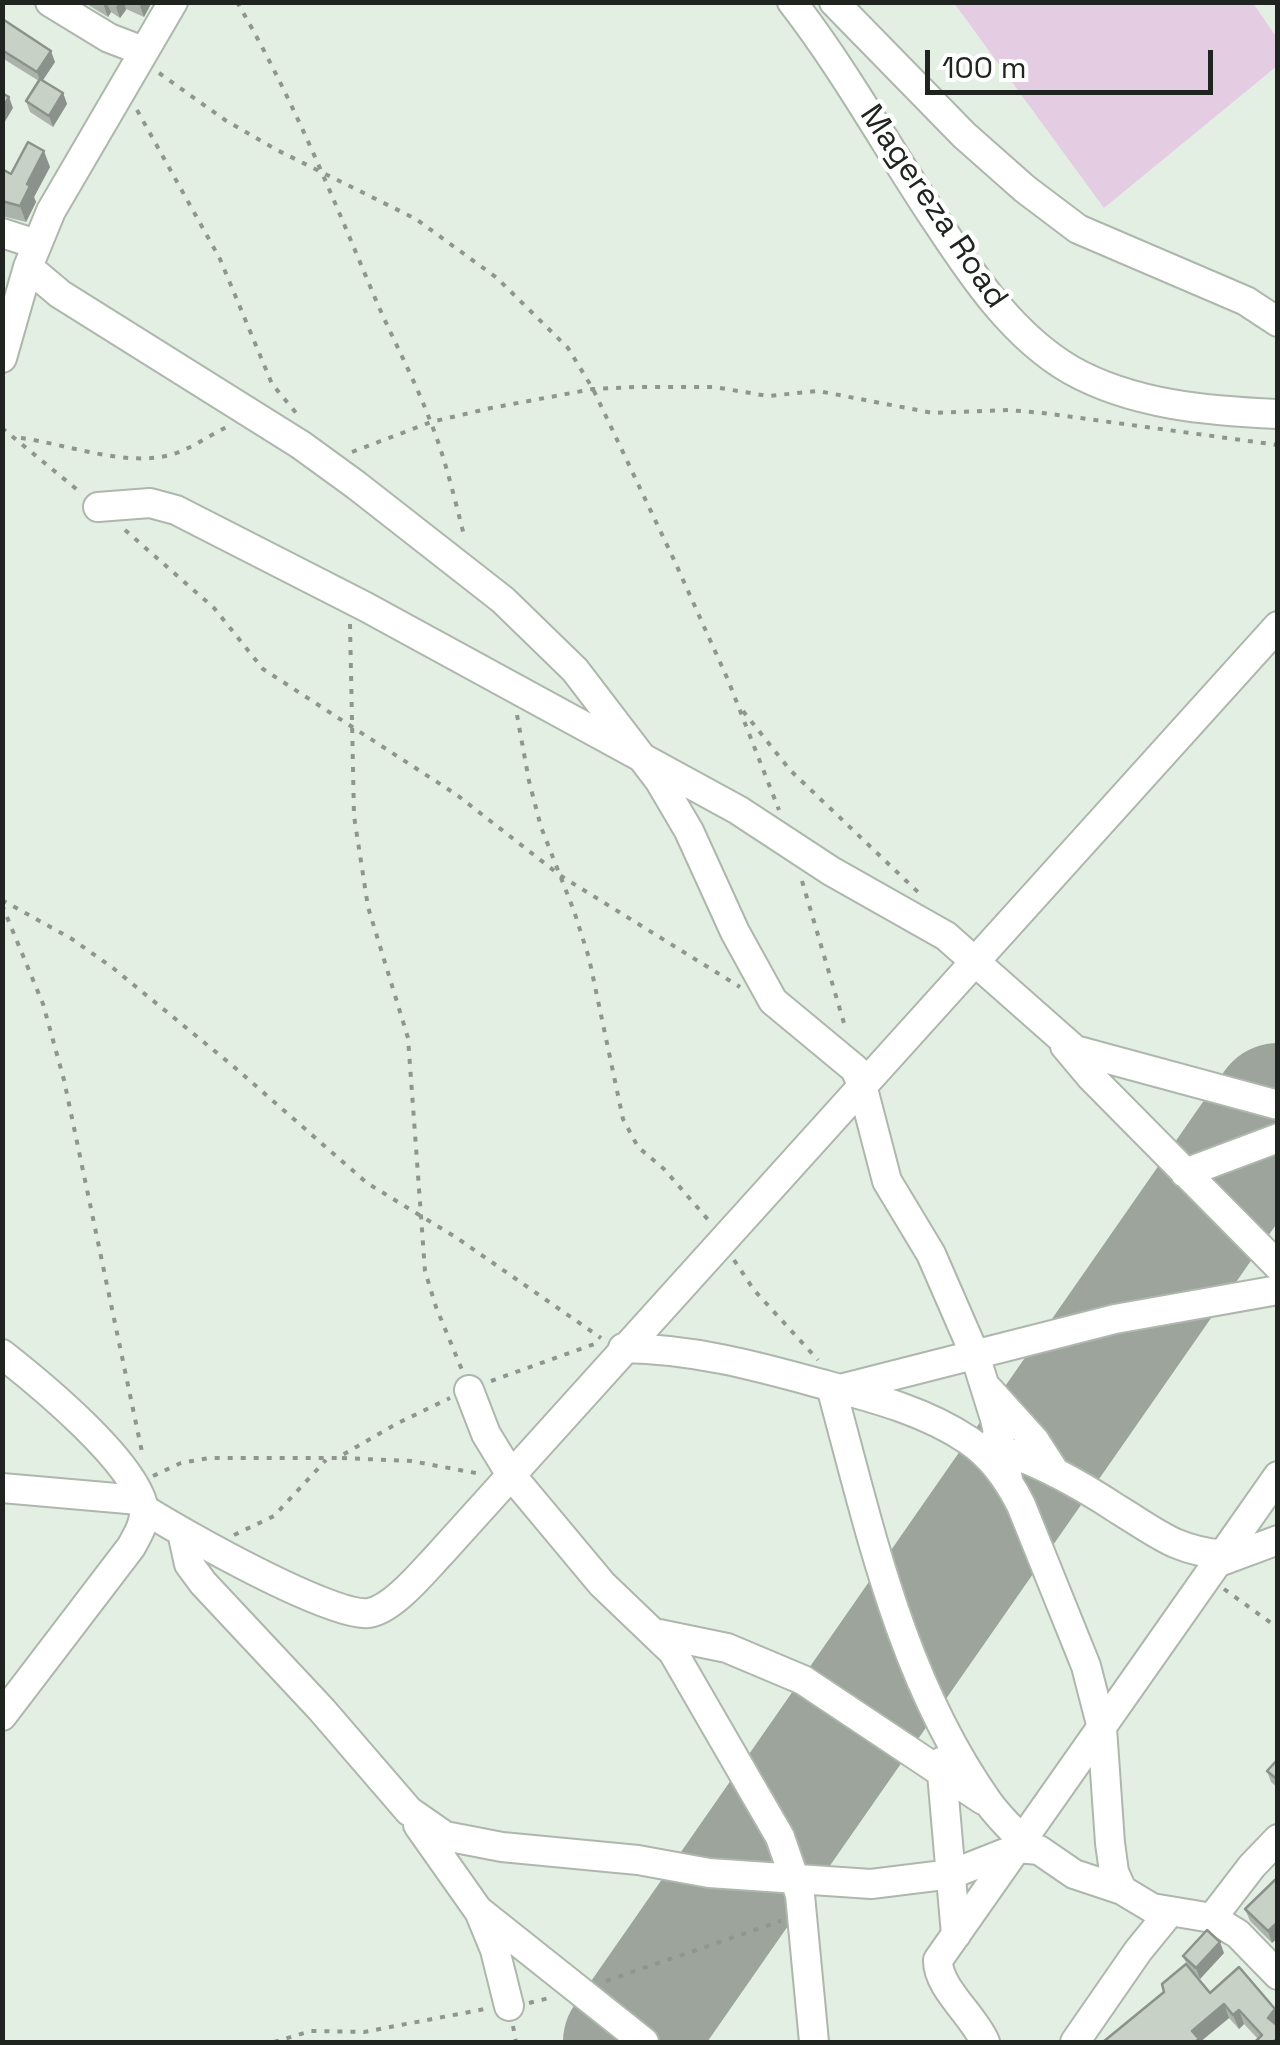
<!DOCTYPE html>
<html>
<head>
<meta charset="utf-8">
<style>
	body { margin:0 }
	#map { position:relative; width:1280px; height:2045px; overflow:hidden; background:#e4efe4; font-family:"Space Grotesk",sans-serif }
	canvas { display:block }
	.frame { position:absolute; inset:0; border:5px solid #202420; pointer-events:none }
	.scale { position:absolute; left:925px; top:50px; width:288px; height:45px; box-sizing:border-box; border:5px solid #202420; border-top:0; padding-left:12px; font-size:30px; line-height:35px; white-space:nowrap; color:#202420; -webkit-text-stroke:8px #fff; paint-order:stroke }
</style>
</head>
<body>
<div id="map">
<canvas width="1280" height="2045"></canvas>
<div class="frame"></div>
<div class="scale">100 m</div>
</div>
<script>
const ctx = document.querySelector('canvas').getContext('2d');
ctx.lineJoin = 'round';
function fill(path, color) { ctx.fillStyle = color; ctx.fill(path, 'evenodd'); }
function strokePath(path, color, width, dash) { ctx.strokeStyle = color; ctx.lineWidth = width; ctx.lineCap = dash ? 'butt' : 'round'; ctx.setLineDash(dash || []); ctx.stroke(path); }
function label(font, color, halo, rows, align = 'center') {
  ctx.font = font + ' "Space Grotesk",sans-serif'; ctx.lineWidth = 9; ctx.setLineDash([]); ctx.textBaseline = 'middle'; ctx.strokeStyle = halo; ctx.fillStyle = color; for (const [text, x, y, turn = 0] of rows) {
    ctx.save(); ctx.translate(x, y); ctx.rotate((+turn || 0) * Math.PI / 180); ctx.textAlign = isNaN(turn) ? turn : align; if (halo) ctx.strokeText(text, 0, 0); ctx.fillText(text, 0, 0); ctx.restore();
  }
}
const green = new Path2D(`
	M954 3H1253L1277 38V66L1104 208Z`);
const runway = new Path2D(`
	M628 2042 1278 1108`);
const path = new Path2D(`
	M237 2C292 96 333 198 375 298 393 340 415 380 431 423 446 460 455 501 465 539
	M159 73 225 120 277 150 416 219 497 278 568 348 593 389 675 562 728 680 779 810
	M137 110 220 259 272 384 297 414
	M2 428 80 492
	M21 438C66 444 125 467 170 455 191 449 208 436 227 427
	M352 452 431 422 491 408 593 389 636 387H714L768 396 818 391 933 413 1008 410 1043 413 1278 445
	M125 530 214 608 263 669 457 795 561 876 740 987
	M350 624 354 816 368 907 408 1038 425 1271 436 1307 462 1370
	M743 711 790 770 920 894
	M517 715 529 781 541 827 574 911 589 958 623 1119 638 1147 664 1169 711 1223
	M802 881 846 1030
	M2 900 72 939 113 968 233 1066 367 1183 457 1238 601 1338
	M2 905 43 1004 64 1080 142 1452
	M734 1260 754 1290 818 1360
	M491 1381 600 1342
	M342 1458 411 1461 481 1474
	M153 1476 181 1463 209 1458H337L396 1424 450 1398
	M234 1535 274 1516 326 1460
	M1224 1589 1278 1628
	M606 1981 781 1921
	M529 2003 549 1998
	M513 2026 516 2042
	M274 2042 311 2031 364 2032 485 2009`);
const minor = new Path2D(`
	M50 2 109 38 143 51
	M792 2C847 73 889 151 939 225 974 278 1014 337 1071 370 1133 405 1209 411 1278 414
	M834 2 964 135 1025 189 1078 229 1246 301 1278 322
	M2 233 36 244
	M28 267 60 294 301 445 356 485 503 600 575 670 659 780 689 831 735 932 773 1001 855 1069 862 1085 887 1181 931 1254 975 1355 995 1419 1008 1479
	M2 358 28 267 51 211 173 2
	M98 507 150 503 176 510 366 607 738 810 831 871 946 936 1075 1050 1278 1105
	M1065 1046 1091 1077 1278 1266
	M1185 1173 1278 1138
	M623 1348C692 1349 753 1365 818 1383 870 1397 923 1410 968 1440 992 1456 1008 1479 1021 1505L1086 1666 1095 1701 1102 1728 1110 1843 1114 1872 1122 1890 1152 1908 1212 1918 1238 1934 1278 1975
	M2 1354C39 1383 138 1464 144 1510 145 1524 137 1536 131 1547L2 1716
	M831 1387C870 1529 901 1679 988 1802 1000 1819 1015 1832 1029 1847
	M840 1389 1115 1319 1278 1290
	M988 1389 1035 1441 1055 1472
	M469 1390 486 1434 511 1475 602 1584 673 1652 780 1837 800 1895 814 2042
	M987 1446C1034 1458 1078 1483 1119 1510 1160 1535 1175 1550 1224 1555
	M2 1488 139 1500
	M144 1509C180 1532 332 1618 369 1613 393 1609 423 1572 440 1554L1278 626
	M182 1532 189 1564 203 1583 321 1709 409 1811 445 1836 502 1847 638 1860 709 1873 871 1884 952 1874 1018 1848 1039 1850 1074 1874 1122 1890
	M1219 1562 1278 1540
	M659 1634 727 1648 803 1680 983 1800
	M941 1762 956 1935
	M418 1825 478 1910 644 2042
	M481 1916 495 1950 509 2006
	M1212 1918 1252 1866 1278 1839
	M985 2042C974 2016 937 1987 938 1960L1278 1476
	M1075 2042 1138 1951 1169 1913`);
const wall = new Path2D(`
	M152 2 144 17 126 9 120 18 111 12 108 17 85 3Z
	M2 23 55 62 43 80 63 93 67 104 53 127 30 112 26 101 39 81 2 58Z
	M50 167 34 197 36 202 26 222 2 216V169L11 174Z
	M1278 1759V1788L1271 1782 1267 1771Z
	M1278 1877 1272 1943 1250 1921 1245 1909Z
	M1224 1953 1200 1979 1190 1969 1210 1993 1278 2017 1258 2039 1244 2024 1239 2029 1229 2018 1200 2042 1164 1992 1187 1965 1183 1956Z`);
const shadedWall = new Path2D(`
	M106 2 111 12 108 17 104 6Z
	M120 2H124L126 10 120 18 116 7Z
	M142 2H152L144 17 140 6Z
	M51 51 55 62 41 83 37 72Z
	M63 93 67 104 53 127 49 116Z
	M9 97 13 108 4 123 2 109Z
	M44 151 50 167 34 197 36 202 26 222 20 206 27 184Z
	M1278 1922V1938L1272 1943 1268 1931Z
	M1220 1942 1224 1953 1200 1979 1196 1968Z
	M1224 2004 1229 2018 1200 2042H1195L1192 2031Z
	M1275 2009 1278 2017V2027L1268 2018Z
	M1239 2010 1244 2024 1239 2029 1233 2015Z`);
const building = new Path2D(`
	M4 20 51 51 37 72 2 50V23Z
	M40 79 63 93 49 116 26 101Z
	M2 93 9 97 2 109Z
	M28 142 44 151 27 184 30 186 20 206 2 201V169L11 174Z
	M1278 1759V1780L1267 1771Z
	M1278 1877V1922L1268 1931 1245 1909Z
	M1207 1930 1220 1942 1196 1968 1183 1956Z
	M1186 1964 1210 1993 1239 1967 1275 2009 1268 2018 1278 2026V2038L1273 2042H1255L1262 2035 1239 2010 1233 2015 1224 2004 1192 2031 1199 2039 1195 2042H1103L1164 1992 1162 1984Z`);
const streetNames = [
	["Magereza Road",933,207,56]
];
fill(green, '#e4cde2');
strokePath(runway, '#9ca49c', 130);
strokePath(minor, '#adb7ac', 32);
strokePath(path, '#8f968f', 4, [5, 8]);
strokePath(minor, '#fff', 28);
fill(wall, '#abb4aa');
fill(shadedWall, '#8b928b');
fill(building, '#c7d1c6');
strokePath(building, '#8b928b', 2.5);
label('32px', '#202420', '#fff', streetNames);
</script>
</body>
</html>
